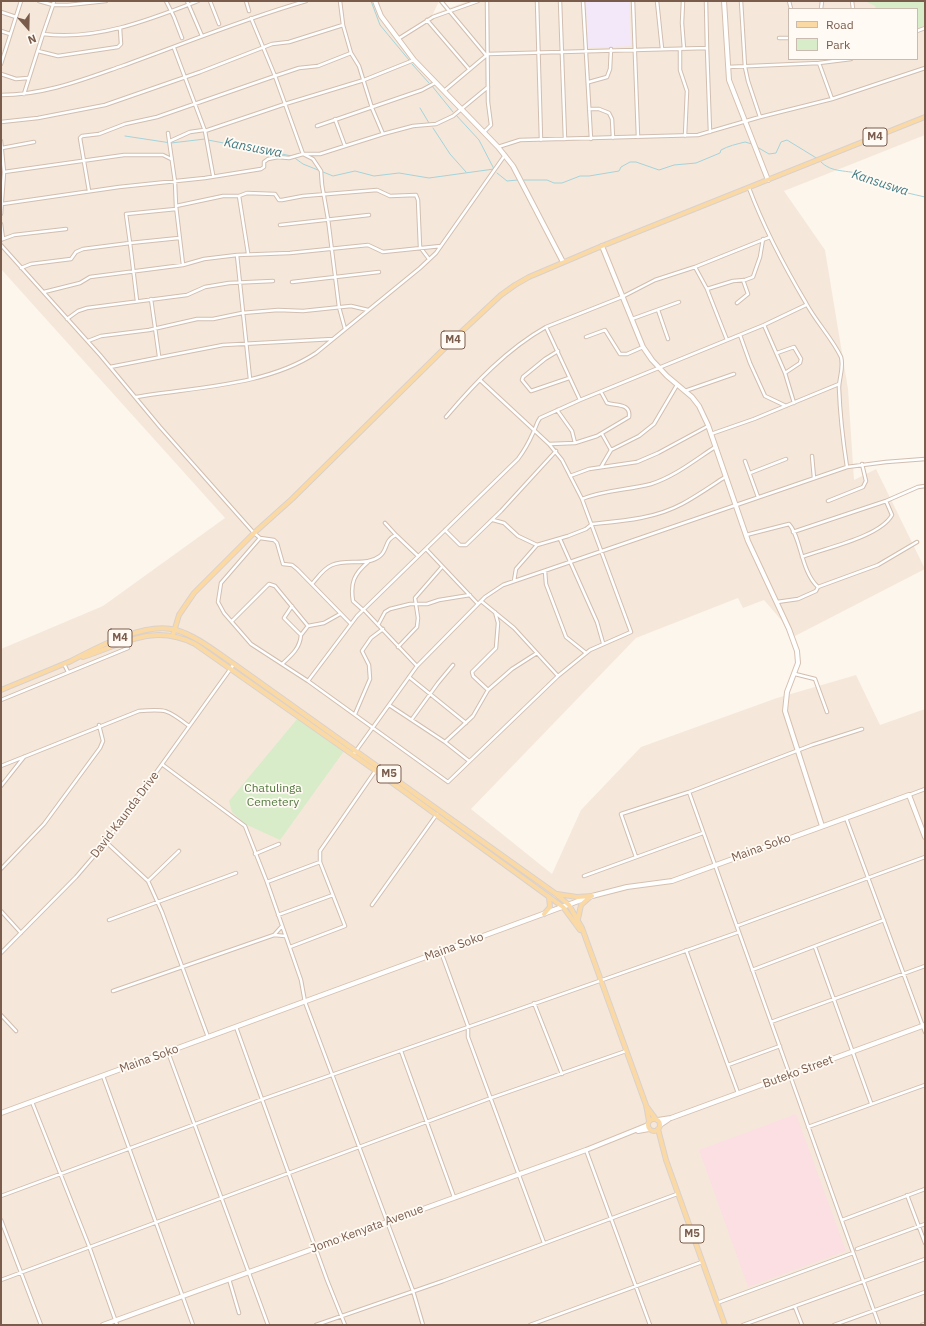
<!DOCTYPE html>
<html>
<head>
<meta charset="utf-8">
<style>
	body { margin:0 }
	#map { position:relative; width:926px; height:1326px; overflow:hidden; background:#fdf6ec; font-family:"IBM Plex Sans",sans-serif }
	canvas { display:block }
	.frame { position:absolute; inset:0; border:2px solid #7a5c4d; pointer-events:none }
	.legend { position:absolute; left:788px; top:8px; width:130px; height:52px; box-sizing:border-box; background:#fffaf3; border:1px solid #cabbb1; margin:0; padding:5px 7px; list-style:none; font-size:12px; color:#7a5c4d }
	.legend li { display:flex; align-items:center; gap:8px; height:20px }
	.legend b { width:20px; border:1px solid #cabbb1 }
	.north { position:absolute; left:8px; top:8px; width:40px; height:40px; -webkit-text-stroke:3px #fffaf3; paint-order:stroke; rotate:160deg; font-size:11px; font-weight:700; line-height:16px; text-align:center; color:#7a5c4d }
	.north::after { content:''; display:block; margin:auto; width:14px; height:18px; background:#7a5c4d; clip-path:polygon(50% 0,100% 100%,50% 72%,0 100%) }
</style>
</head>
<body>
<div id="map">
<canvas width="926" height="1326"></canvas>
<div class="frame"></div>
<ul class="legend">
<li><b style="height:5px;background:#fbd9a5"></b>Road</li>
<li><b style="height:11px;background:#d8ecc9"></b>Park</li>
</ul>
<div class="north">N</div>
</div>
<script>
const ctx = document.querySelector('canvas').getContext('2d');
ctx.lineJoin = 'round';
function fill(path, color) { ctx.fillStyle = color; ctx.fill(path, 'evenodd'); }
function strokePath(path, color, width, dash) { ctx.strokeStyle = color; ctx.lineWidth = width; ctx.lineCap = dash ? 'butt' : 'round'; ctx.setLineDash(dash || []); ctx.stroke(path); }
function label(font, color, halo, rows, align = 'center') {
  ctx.font = font + ' "IBM Plex Sans",sans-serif'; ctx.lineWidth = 3.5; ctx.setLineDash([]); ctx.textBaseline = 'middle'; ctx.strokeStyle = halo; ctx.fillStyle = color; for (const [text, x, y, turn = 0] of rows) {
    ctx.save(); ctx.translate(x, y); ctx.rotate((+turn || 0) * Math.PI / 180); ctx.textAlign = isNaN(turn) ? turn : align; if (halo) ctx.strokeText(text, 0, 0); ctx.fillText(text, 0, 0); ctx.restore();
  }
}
const residential = new Path2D(`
	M1 1H439L433 14 468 1H925V135L784 191 825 250 848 389 854 480 876 469 925 569 795 636 764 600 743 608 738 598 636 638 471 809 552 874 581 810 641 747 777 698 856 675 880 725 925 709V1325H1V649L103 606 225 518 1 269ZM789 9H917V59H789Z`);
const education = new Path2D(`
	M586 1H629L631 46 588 48Z`);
const medical = new Path2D(`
	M796 1114 846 1251 748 1287 699 1150Z`);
const green = new Path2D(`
	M865 1H925V25L917 29V9H876L875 6Z
	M298 718 344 751 280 840 245 824 232 812 229 801Z`);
const stream = new Path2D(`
	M371 1 380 25 409 60
	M412 64 429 83
	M432 86 453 112
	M420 108 429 123
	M433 128 450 154 466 172
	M125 136 171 143 205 139
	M208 140 292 156 303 164 333 176 355 171 374 176 399 173 429 178 494 169 479 140 456 115
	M757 147 769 154 776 153 781 142 787 140 818 159
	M820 161C832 174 847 169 863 175 871 178 878 183 885 187 898 191 912 194 925 197
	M497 173 507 181 518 180
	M524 180H547L554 183H562L580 176H589L619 171 621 167 630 162H636L659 170 674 165 696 163 720 153 721 150C728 146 737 144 745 142L752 144`);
const street = new Path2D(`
	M39 1 53 5 54 1
	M166 1 174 17 182 38
	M187 1 202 36
	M210 1 219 24
	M246 1 249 11
	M340 1 343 25 351 53 359 66 372 108 383 134 413 126 436 124 453 116 488 87
	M441 1 486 55
	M537 1 541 140
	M560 1 565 139
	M583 1 591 139
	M633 1 638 137
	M657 1 662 49
	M683 1 682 23 684 49
	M706 1 707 48
	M741 1 745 67 748 81 760 117
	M789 1 791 9
	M852 1 853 9
	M821 9 822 1
	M1 12 16 17
	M251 18 275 76 303 154 313 159 321 171 322 185 328 219 339 307 345 329
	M427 20 469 69
	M1 31 10 34
	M917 31 925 28
	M43 34 53 5H68L106 1
	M779 38H789
	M398 39 433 17 478 1
	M174 48 205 131 213 175
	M680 49V70L687 91 685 136
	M38 51 58 56 118 47 121 44 120 28
	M819 63 832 99
	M1 64 21 1
	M728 67 819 63 851 59
	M1 74 16 79 28 78
	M589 82 607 77 610 69 611 49
	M444 91 488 54 707 48 710 132
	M24 94 43 34C96 41 149 20 198 1
	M1 95C44 95 82 80 122 66 183 44 243 19 306 1
	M589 109H599L609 113 612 119 613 138
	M335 119 345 146 383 134
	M1 122 38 118 105 105 200 72 272 44 289 42 343 25
	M317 126 422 90 435 83
	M205 131 285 104 364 80 414 60
	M484 132 491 125 488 102 487 1
	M168 133 175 182 176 206 183 265
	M1 141 4 172 1 214
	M170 141 190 132 204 130
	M498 147 520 140 698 135 760 117 832 99 925 68
	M2 148 34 142
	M4 172 124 155H163L171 159
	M749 188C764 228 784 266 806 303 816 322 832 338 841 357 844 368 839 378 839 388 840 415 843 441 847 467
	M89 191 80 138 82 136 99 134 125 124 157 117 275 76 299 68 318 66 351 53
	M239 196 248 253
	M2 204 119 187 205 178 261 169 264 167V162L268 159 278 157 289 158 303 154H320L345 146
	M176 206 223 196H239L247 193 275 194 279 200H282L303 196 377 190 390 196 416 195 418 200 420 247 429 259
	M176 209 126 214 130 243 179 238
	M1 224 3 239 1 240
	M280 225 369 215
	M3 239 14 235 66 229
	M1 245 100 355 160 427 254 533 260 538 274 540 277 543 283 564 292 565 297 569 350 623
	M695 267 707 289 727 340
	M21 268 31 264 71 259 76 252 83 249 130 243 137 301
	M292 282 379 272
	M707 289 733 281 745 280 753 277 760 257 763 239
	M44 292 80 283 90 277 183 265 204 259 237 255
	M151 299 159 356
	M737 303 748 294 743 280
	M658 310 668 339
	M67 319 78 311 87 308 187 295 205 287 229 283 273 281
	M632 319 679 302
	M764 325 785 373 794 403
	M740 335 750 363 765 396 786 406
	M586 337 605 330 620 354H627L643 347
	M88 341 101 336 149 330 197 319H213L242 313 278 310 303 311 351 306 368 310
	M558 351 545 359 523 377 522 380 531 391 569 378
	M777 353 794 347 801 359 800 363 785 373
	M110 367 223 345 333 339
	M250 379 237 255 290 253 368 245 383 252 441 246
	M480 380 549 444 562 460 582 499 631 632 590 650 558 676 448 782 308 681 357 616 518 459C524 451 529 442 533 433 536 428 536 423 540 418L580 400 764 325 806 305
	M685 391 734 374
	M136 397C195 387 266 386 316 353L420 268 436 253 505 155
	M580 400 546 327 622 297 655 280 695 267 770 237
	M557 410 572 431 575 443
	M446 417C475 383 507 349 546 327
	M602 434 611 450
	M711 434 754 419 839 384
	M550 444 575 443 597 436 629 417C631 403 616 406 607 403L601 392
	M812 456 814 478
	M745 461 758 497
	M601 467 611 450 639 436 654 424 677 385
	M750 473 786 459
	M570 476 589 469 637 462 658 453 708 426
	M582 499C604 490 628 490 651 484 674 477 695 460 715 447
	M828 501 863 487 866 481 862 464
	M493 520 504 523 518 536 537 545
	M385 523 396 535
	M445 530 460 545H466L501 511 556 451
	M793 532 886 501 918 487 925 486
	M746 535 789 524C801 537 801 572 818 587L878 565 917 542
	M260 538 221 583 218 602 224 613 251 644 308 681
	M560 539 597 622 603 643
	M426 549 478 604
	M802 557C825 548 880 537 892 515L886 501
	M545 571 546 584 566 637 586 653
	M514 581 516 569 537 545 568 536 586 529 592 524C622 521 654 519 682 504 697 496 711 486 725 477
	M312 584C318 577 324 568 332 565 348 558 366 567 380 556 388 550 384 540 396 535L418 556
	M481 601 514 628 558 676
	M777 602 798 599 816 591 818 587
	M363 610 353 601C350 583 354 574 368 562
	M364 610 417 666
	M232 621 269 584 275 586 308 626
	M378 625 385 612 390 609 410 604H427L439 600 470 595
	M301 635 308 626 324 623 340 614
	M398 647 417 627 418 618 415 598 442 567
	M64 664 68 672
	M282 664C292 655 300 648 301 635L284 618 292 606
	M795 674 815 679 827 712
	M409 677 466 723
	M488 690 473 676 472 672 496 648 498 623 495 612
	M1 700 128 648
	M389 705 445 742
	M355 714 370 679 369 665 362 651 371 638 383 629
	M412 719 438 683 453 665
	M353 755 417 666 485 597 503 585 847 467 886 462 925 459
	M469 761 445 742 473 716 488 690 512 669 537 653
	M163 765 245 826 267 882 301 980 305 1002 413 1291 423 1325
	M1 766 139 711C166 709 167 709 189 726
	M1 786 24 757
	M689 792 879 1325
	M909 795 925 789
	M846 818 925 1032
	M106 842 148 881 162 912 208 1037
	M255 854 279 844
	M636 857 621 814 689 792 812 745 862 729
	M1 869 44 824 100 748 103 741 99 725
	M584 876 703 833
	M148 881 179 851
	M267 882 320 862
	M372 905 437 814
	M1 911 21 933
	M278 915 333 895
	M109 920 236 873
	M737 926 925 857
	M274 935 285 936
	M290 947 345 926 320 862V851L376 770
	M815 947 871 1103
	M686 950 738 1093
	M441 952 468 1026V1037L544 1243
	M1 953 76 877 106 842 234 664
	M752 970 884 920
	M113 991 274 935 282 926
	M534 1003 562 1074
	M1 1015 16 1031
	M771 1022 925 966
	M236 1027 327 1280 345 1325
	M401 1051 454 1197
	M168 1052 268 1325
	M728 1065 780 1046
	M103 1076 193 1325
	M32 1102 89 1246 117 1325
	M808 1127 925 1085
	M586 1150 650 1325
	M907 1195 925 1243
	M1 1196 263 1099 739 932
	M1 1220 41 1325
	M842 1220 925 1189
	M857 1249 925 1224
	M229 1279 239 1313
	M1 1280 491 1098 626 1051
	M717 1303 853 1253
	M795 1307 802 1325
	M316 1325 443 1281 677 1194
	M530 1325 702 1262
	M743 1325 925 1259
	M834 1325 925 1292
	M922 1325 925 1324`);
const secondary = new Path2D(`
	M375 1 381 16 414 60 498 147 513 166 563 262
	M724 1 729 80 768 180
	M602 246 643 347 652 360 667 376 692 397 699 406 708 425 748 541 789 629 797 651 798 663 787 692 785 711 822 826
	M1 1113 592 896 627 887 672 881 909 795 925 837
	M658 1120 671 1118 925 1025
	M660 1125 669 1119
	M638 1131 649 1129
	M103 1325 586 1150 648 1125`);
const primary = new Path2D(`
	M173 635 179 615 194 593 254 533 292 499 458 335 501 295 515 285 529 277 602 246 925 117
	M83 657C123 644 153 623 195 644L376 771 563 907 580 930
	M69 662C96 648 145 621 176 630 197 636 216 652 234 664L556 894 569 905 582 928 646 1105 649 1121
	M1 690 71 661
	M557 894 577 897 592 896
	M544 914 550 907 549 898
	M578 919 581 905 590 897
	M647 1107 655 1118
	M648 1125a6 6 0 1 1 12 0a6 6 0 1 1-12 0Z
	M658 1129 666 1160 725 1325`);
const shields = [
	[875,137,24],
	[453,340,24],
	[120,638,24],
	[389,774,24],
	[692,1234,24]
];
const shieldNames = [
	["M4",875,137],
	["M4",453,340],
	["M4",120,638],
	["M5",389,774],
	["M5",692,1234]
];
const parkNames = [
	["Chatulinga",273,789],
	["Cemetery",273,803]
];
const streetNames = [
	["David Kaunda Drive",125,815,-53],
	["Maina Soko",761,848,-20],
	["Maina Soko",454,947,-20],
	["Maina Soko",149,1059,-20],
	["Buteko Street",798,1072,-20],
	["Jomo Kenyata Avenue",367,1229,-20]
];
const waterNames = [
	["Kansuswa",253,148,11],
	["Kansuswa",880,183,18]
];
fill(residential, '#f5e8da');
fill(education, '#f3e8fa');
fill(medical, '#fbdfe3');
fill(green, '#d8ecc9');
strokePath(stream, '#a5d3da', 1);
strokePath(street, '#d1beb0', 4.5);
strokePath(secondary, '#d6c0b0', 6);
strokePath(primary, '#dad1cd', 6);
strokePath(street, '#fff', 2.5);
strokePath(secondary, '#fff', 4);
strokePath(primary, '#fbd9a5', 4);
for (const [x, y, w] of shields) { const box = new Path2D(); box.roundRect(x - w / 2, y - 9, w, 18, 3); ctx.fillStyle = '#fffaf3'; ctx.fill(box); strokePath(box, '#7a5c4d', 1); }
label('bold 11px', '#7a5c4d', null, shieldNames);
label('12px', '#537a41', '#fffaf3', parkNames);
label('12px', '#7a5c4d', '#fffaf3', streetNames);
label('italic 13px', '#437c86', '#fffaf3', waterNames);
</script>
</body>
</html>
